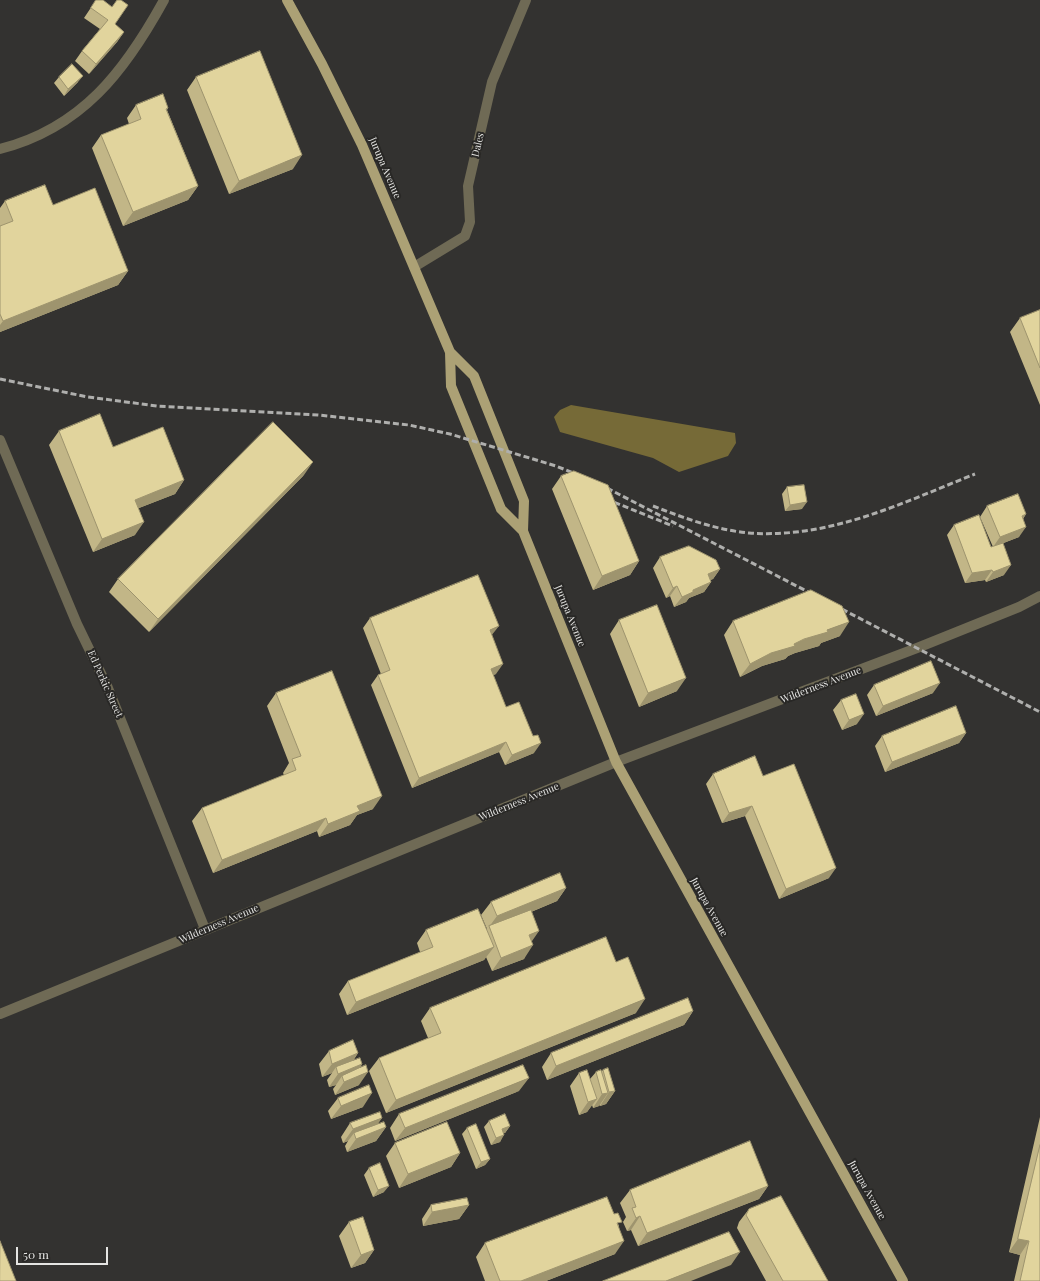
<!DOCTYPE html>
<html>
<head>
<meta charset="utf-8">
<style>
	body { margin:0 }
	#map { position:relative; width:1040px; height:1281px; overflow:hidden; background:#333230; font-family:"Playfair Display",serif }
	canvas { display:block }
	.scale { position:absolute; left:16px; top:1247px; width:92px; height:18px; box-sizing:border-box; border:2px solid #e5e5e3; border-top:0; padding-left:5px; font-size:12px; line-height:14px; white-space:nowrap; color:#e5e5e3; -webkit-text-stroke:3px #292826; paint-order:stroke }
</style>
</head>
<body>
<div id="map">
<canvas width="1040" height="1281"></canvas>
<div class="scale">50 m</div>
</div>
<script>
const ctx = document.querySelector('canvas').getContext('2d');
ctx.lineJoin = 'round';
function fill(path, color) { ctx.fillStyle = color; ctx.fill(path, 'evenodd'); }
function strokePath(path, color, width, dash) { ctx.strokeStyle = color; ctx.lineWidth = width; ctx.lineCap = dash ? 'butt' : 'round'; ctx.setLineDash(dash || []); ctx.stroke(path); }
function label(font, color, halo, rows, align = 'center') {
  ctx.font = font + ' "Playfair Display",serif'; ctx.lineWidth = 4; ctx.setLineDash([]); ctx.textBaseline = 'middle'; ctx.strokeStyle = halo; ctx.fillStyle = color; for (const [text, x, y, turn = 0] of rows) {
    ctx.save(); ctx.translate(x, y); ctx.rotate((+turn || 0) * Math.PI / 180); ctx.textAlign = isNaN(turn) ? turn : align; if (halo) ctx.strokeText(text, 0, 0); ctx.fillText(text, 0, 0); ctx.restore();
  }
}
const water = new Path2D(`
	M571 405 735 433 736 443 728 456 679 472 653 458 560 432 554 417 560 410Z`);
const minor = new Path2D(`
	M0 149C82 128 125 71 164 0
	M414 267 465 236 470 222 468 186 492 82 526 0
	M0 440 77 624 108 688 205 929
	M0 1014 616 762 917 648 1019 607 1040 596`);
const primary = new Path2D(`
	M287 0 322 64 362 145 450 352 451 386 501 509 523 531 616 762 903 1281
	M450 352 474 376 524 501 523 531`);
const rail = new Path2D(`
	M0 379 88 397 157 406 318 415 409 425 450 434 556 466 581 476
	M599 484 818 597
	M606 499 673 526
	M653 506C684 518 716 530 749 533 830 539 902 503 975 474
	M834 605 1040 712`);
const wall = new Path2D(`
	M96 0 115 24 124 32 117 42 89 74 75 61 82 51 100 29 84 18Z
	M59 77 78 82 64 96 54 83Z
	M196 77 293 169 229 194 187 90Z
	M136 105 168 108 167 110 198 186 188 200 123 226 92 148 101 135 129 124 127 118Z
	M5 201 53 205 128 271 118 285 0 332V208Z
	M1040 310V405L1010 332 1020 318Z
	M59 431 113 447 184 480 175 494 139 508 135 535 93 552 49 445Z
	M304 475 149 632 109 592 118 579Z
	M561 476 639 561 630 575 593 590 552 489Z
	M787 487 802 509 785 511 782 494Z
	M987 506 1026 514 1023 519 1019 537 1001 544 1004 575 986 582 985 580 965 583 947 535 954 525 991 547H993L980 517Z
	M660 557 720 569 713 579 710 580 711 582 704 592 689 598 686 602 674 607 670 596 666 598 653 568Z
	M370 618 492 636 496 674 493 675 506 707 534 753 505 765 499 752 412 788 371 685 378 675 381 674 363 628Z
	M619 620 677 691 639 707 610 634Z
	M733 621 840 636 821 643 819 646 795 653 788 656 785 659 762 666 740 677 724 635Z
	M874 685 933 693 876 716 867 695Z
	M276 693 373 809 357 815 350 825 319 837 317 831 213 873 192 821 202 808 284 775 283 773 289 763 267 706Z
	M841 700 857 724 842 730 833 710Z
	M966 733 959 743 885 772 875 746 882 736Z
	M713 774 763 776 829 878 779 899 745 816 722 823 706 784Z
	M566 888 557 901 531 912V941L524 959 492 971 486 957 484 960 347 1015 339 994 348 981 420 952 417 943 426 930 487 929 481 915 491 902Z
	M430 1008 636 1013 386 1113 369 1071 379 1058 428 1038 421 1021Z
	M693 1011 684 1025 547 1080 542 1067 551 1053Z
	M329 1051 358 1053 353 1061 362 1064 360 1068 359 1085 335 1095 333 1089 336 1085 329 1087 327 1080 332 1073 322 1077 319 1064Z
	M603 1070 615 1091 606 1104 600 1106V1105L599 1106 593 1108 592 1105 587 1112 579 1115 570 1086 579 1073 590 1079 596 1072 602 1071Z
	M519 1091 395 1141 390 1128 399 1114Z
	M338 1098 363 1107 331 1119 328 1111Z
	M1040 1117V1281H1014L1020 1255 1009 1252Z
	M489 1121 510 1126 505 1133H504L500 1142 491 1145 484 1127Z
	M350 1123 378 1124 386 1127 376 1141 347 1152 345 1146 348 1141 343 1143 341 1137Z
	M467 1128 490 1159 485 1165 476 1169 462 1134Z
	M395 1143 460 1153 451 1167 399 1188 386 1156Z
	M369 1168 384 1192 373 1197 364 1175Z
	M768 1186 759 1199 638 1246 631 1230 627 1231 623 1222 626 1217 620 1203 630 1190Z
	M431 1205H469L459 1219 423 1226 422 1219Z
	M749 1209 828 1281H766L737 1228 739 1222Z
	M614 1214 619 1226 615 1254 546 1281H485L476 1257 485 1243Z
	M349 1222 374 1250 365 1263 351 1268 339 1236Z`);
const shadedWall = new Path2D(`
	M124 32 117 42 89 74 96 64Z
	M83 76 78 82 64 96 68 89Z
	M302 155 293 169 229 194 239 181Z
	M198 186 188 200 123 226 133 212Z
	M128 271 118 285 0 332V325L3 321Z
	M313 462 304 475 149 632 158 619Z
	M184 480 175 494 126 513 135 500Z
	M807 502 802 509 785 511 790 505Z
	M1026 514 1019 524 1022 516Z
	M144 522 135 535 93 552 102 539Z
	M1026 527 1019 537 993 547 1000 537Z
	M639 561 630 575 593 590 602 576Z
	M1011 565 1004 575 986 582 993 572Z
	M720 569 713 579 701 584 708 574Z
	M992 570 985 580 965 583 972 573Z
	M711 582 704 592 689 598 686 602 674 607 682 597 693 590Z
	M677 586 670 596 666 598 673 588Z
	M849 622 840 636 821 643 819 646 795 653 788 656 785 659 762 666 740 677 750 664 771 653 827 630Z
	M499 626 491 636 490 630Z
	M503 664 496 674 484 679 491 669Z
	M686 678 677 691 639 707 648 693Z
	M940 683 933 693 876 716 883 706Z
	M864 714 857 724 842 730 849 720Z
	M966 733 959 743 885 772 892 762Z
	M506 742 499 752 412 788 419 778Z
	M541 743 534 753 505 765 512 755Z
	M382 796 373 809 357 815 350 825 319 837 328 824 357 806Z
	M752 806 745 816 722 823 729 813Z
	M326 818 317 831 213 873 222 860Z
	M836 868 829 878 779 899 786 889Z
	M566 888 557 901 490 929 489 927 497 916Z
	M539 931 530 944 529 935Z
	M533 945 524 959 492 971 501 958Z
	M494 947 484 960 347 1015 356 1002Z
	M645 999 636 1013 386 1113 396 1100Z
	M693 1011 684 1025 547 1080 556 1066Z
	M358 1053 349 1066 336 1067 332 1073 322 1077 332 1064Z
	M362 1064 353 1078 342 1076 336 1085 329 1087 338 1074Z
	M368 1072 359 1085 335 1095 344 1082Z
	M529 1078 519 1091 395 1141 405 1128Z
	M615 1091 606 1104 600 1106 609 1092Z
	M372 1093 363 1107 331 1119 341 1106Z
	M608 1093 599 1106 593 1108 602 1094Z
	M597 1099 587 1112 579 1115 588 1102Z
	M382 1118 373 1131 354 1133 348 1141 343 1143 353 1129Z
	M510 1126 505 1133 497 1136 502 1129Z
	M386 1127 376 1141 347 1152 356 1139Z
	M504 1135 500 1142 491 1145 496 1138Z
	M460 1153 451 1167 399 1188 408 1174Z
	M490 1159 485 1165 476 1169 481 1162Z
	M389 1186 384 1192 373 1197 378 1190Z
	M768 1186 759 1199 638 1246 647 1233Z
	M469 1205 459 1219 423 1226 432 1212Z
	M640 1216 631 1230 627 1231 636 1218Z
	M1018 1239 1029 1241 1020 1255 1009 1252Z
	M624 1241 615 1254 546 1281H521Z
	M374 1250 365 1263 351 1268 361 1255Z
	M740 1252 731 1265 691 1281H666Z`);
const building = new Path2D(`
	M96 0H103L112 7 117 0H121L128 5 115 24 124 32 96 64 82 51 108 20 91 8Z
	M260 51 302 155 239 181 196 77Z
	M72 64 83 76 68 89 59 77Z
	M163 94 168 108 166 109 198 186 133 212 101 135 141 119 136 105Z
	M45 185 53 205 95 188 128 271 3 321 0 314V226L13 221 5 201Z
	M1040 310V368L1020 318Z
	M100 414 113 447 163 427 184 480 135 500 144 522 102 539 59 431Z
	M273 422 313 462 158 619 118 579Z
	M574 471 608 485 639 561 602 576 561 476Z
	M804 485 807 502 790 505 787 487Z
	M1018 494 1026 514 1022 516 1026 527 1000 537 987 506Z
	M979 515 991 547 1003 543 1011 565 993 572 992 570 972 573 954 525Z
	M689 546 716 560 720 569 708 574 711 582 693 590V592L682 597 677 586 673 588 660 557Z
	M478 575 499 626 490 630 503 664 491 669 506 707 519 702 533 736 538 735 541 743 512 755 506 742 419 778 378 675 390 670 370 618Z
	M811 590 842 606 849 622 827 630 828 632 804 639 794 644 795 646 771 653 750 664 733 621Z
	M657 605 686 678 648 693 619 620Z
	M931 661 940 683 883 706 874 685Z
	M332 671 382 796 357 806 360 811 328 824 326 818 222 860 202 808 296 770 292 759 301 756 276 693Z
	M856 694 864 714 849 720 841 700Z
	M956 706 966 733 892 762 882 736Z
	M755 756 763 776 794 764 836 868 786 889 752 806 729 813 713 774Z
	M560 873 566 888 497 916 491 902Z
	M478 909 494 947 356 1002 348 981 433 947 426 930Z
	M531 910 539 931 529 935 533 945 501 958 489 926Z
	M606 937 616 962 628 957 645 999 396 1100 379 1058 441 1033 430 1008Z
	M688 998 693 1011 556 1066 551 1053Z
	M353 1040 358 1053 332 1064 329 1051Z
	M360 1058 362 1064 338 1074 336 1067Z
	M366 1065 368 1072 344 1082 342 1076Z
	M523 1065 529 1078 405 1128 399 1114Z
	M608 1068 615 1091 609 1092 603 1070Z
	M587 1070 597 1099 588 1102 579 1073Z
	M601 1070 608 1093 602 1094 596 1072Z
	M369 1085 372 1093 341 1106 338 1098Z
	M380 1112 382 1118 353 1129 350 1123Z
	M505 1114 510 1126 502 1129 504 1135 496 1138 489 1121Z
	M384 1122 386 1127 356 1139 354 1133Z
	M447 1122 460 1153 408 1174 395 1143Z
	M476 1124 490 1159 481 1162 467 1128Z
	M750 1141 768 1186 647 1233 640 1216 636 1218 632 1208 636 1207 630 1190Z
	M1040 1145V1281H1020L1029 1241 1018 1239Z
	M380 1163 389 1186 378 1190 369 1168Z
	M781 1196 828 1281H783L746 1215 749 1209Z
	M607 1197 614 1214 618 1213 622 1222 617 1223 624 1241 521 1281H500L485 1243Z
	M467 1198 469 1205 432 1212 431 1205Z
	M363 1217 374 1250 361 1255 349 1222Z
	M729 1232 740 1252 666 1281H603Z
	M0 1241 16 1281H0Z`);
const streetNames = [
	["Dales",478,145,-77],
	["Jurupa Avenue",385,168,67],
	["Jurupa Avenue",570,616,68],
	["Ed Perkic Street",105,684,66],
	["Wilderness Avenue",821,685,-21],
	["Wilderness Avenue",519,802,-22],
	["Jurupa Avenue",709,907,61],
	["Wilderness Avenue",219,924,-23],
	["Jurupa Avenue",867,1190,61]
];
fill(water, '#766a37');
strokePath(minor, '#6f6a55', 10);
strokePath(primary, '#aca175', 10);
strokePath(rail, '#afafad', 3, [6, 3]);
fill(wall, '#c2b687');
fill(shadedWall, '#9e946e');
fill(building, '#e1d49d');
strokePath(building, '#9e946e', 1);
label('10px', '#e5e5e3', '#292826', streetNames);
</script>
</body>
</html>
